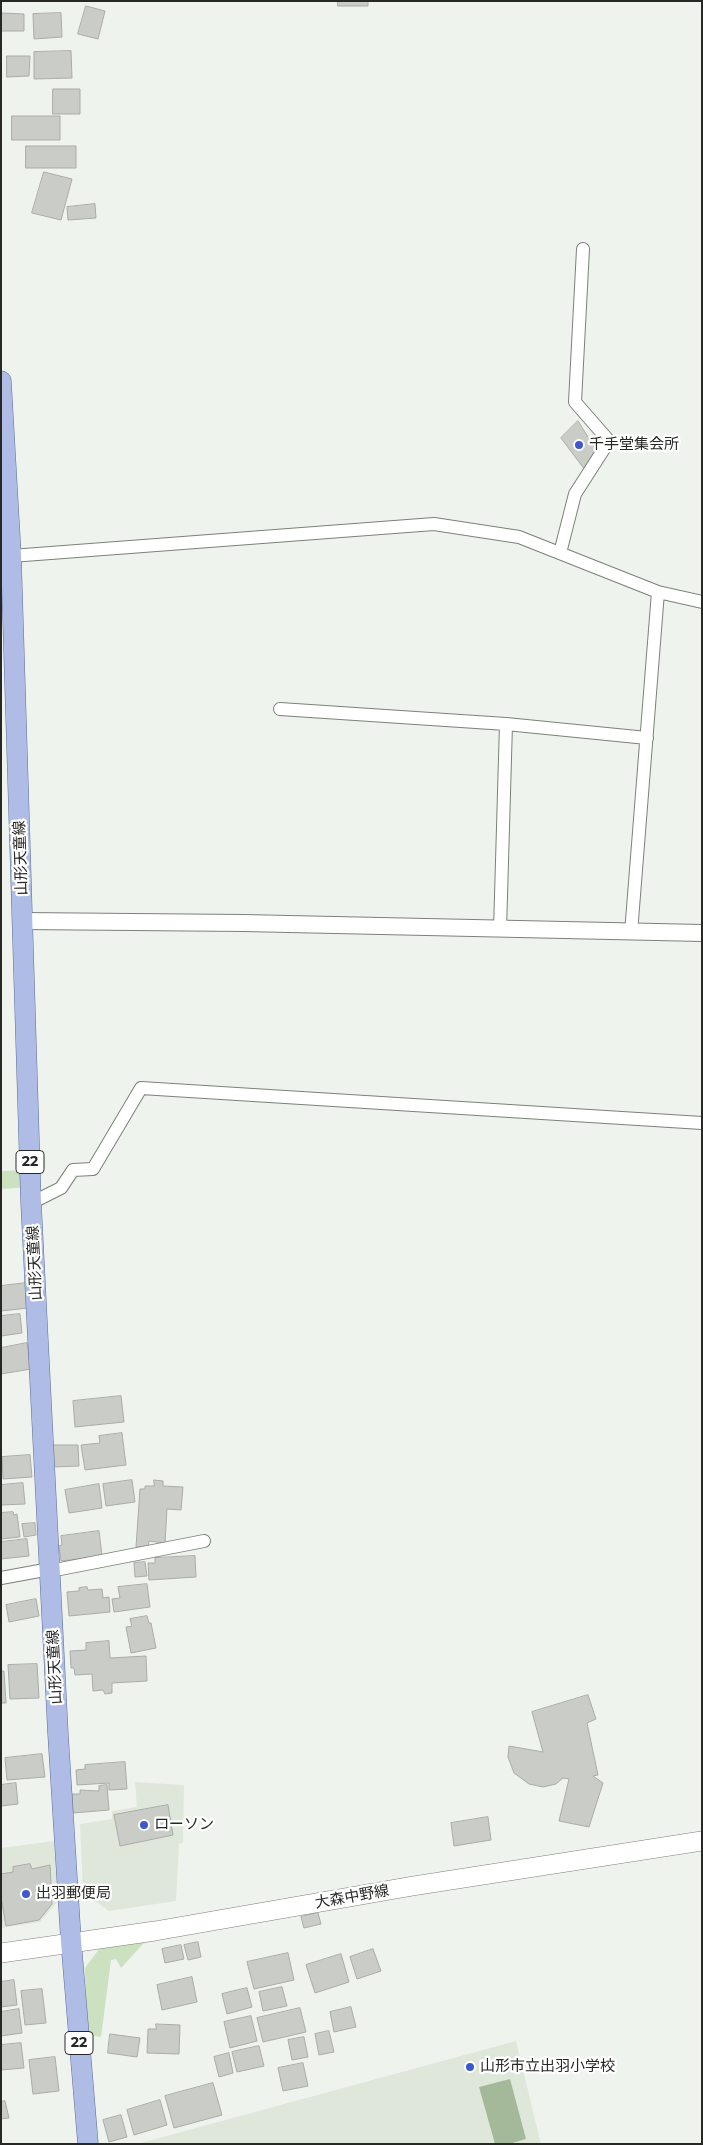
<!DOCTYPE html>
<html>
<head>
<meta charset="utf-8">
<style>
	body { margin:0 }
	#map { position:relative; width:703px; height:2145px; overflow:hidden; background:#eff3ed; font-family:Montserrat,sans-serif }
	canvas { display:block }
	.frame { position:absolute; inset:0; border:2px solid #272826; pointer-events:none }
</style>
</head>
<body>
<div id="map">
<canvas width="703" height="2145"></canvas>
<div class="frame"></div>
</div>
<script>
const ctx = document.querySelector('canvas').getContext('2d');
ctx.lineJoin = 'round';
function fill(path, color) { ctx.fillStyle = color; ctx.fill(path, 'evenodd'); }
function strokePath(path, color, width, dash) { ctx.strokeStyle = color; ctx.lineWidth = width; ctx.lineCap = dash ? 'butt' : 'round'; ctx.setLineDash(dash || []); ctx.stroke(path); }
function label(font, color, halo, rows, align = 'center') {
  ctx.font = font + ' Montserrat,"Noto Sans JP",sans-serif'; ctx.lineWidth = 4.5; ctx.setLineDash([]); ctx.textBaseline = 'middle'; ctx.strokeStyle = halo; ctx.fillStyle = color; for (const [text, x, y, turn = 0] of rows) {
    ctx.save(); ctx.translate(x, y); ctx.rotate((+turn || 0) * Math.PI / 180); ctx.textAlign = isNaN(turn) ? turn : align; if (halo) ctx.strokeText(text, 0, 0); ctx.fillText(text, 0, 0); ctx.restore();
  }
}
const built = new Path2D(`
	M135 1782 184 1785 183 1843 179 1844 176 1901 109 1911 83 1892 80 1824 112 1819V1811L137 1807Z
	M54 1841 58 1901 40 1922 1 1928V1848Z
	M516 2041 541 2144H137Z`);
const green = new Path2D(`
	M30 1170 31 1187 1 1189V1171Z
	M155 1931 121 1968 116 1959 111 1960 101 2037 87 2035 85 1968 108 1937Z`);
const water = new Path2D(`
	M510 2079 526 2139 509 2144H495L479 2087Z`);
const building = new Path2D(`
	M338 1H368V6H338Z
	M86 6 105 11 98 39 78 34Z
	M1 13 24 14V31H1Z
	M61 13 62 37 34 39 33 14Z
	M71 51 72 78 34 79V52Z
	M7 56H30L29 76 7 77Z
	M53 89H80V114H53Z
	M12 116H60V140H12Z
	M26 146H76V168H26Z
	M44 172 72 179 61 220 32 213Z
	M95 204 96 218 68 220 67 207Z
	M578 421 600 456 585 470 561 438Z
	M26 1283 28 1308 1 1311V1286Z
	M20 1314 22 1333 1 1336V1316Z
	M27 1343 31 1369 1 1374V1348Z
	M121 1396 124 1422 75 1427 73 1401Z
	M122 1433 126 1465 85 1470 81 1445 100 1443 99 1436Z
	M53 1445H78L79 1466 53 1467Z
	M30 1455 32 1477 3 1479 2 1457Z
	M132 1480 135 1502 106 1506 103 1484Z
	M154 1480 163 1481V1486L183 1487 181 1510 167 1509 165 1543 149 1541 148 1548 136 1547 140 1489H145V1486H154Z
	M23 1483 25 1504 1 1505V1485Z
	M99 1484 102 1508 69 1513 65 1490Z
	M13 1512 14 1515 17 1514 20 1537 1 1539V1513Z
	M35 1523 36 1535 24 1537 22 1524Z
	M99 1531 102 1556 61 1561 59 1546 62 1545 61 1536Z
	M27 1539 29 1556 1 1559V1542Z
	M195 1556 196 1577 149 1580 148 1563H155V1558Z
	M145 1562 147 1576 135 1577 134 1563Z
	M147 1584 150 1607 114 1612 112 1599 120 1598 118 1587Z
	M87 1587 88 1590 102 1589 103 1598 109 1597 110 1612 69 1616 67 1592 79 1591V1588Z
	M36 1599 39 1616 9 1622 6 1605Z
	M147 1616 149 1623H151L156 1648 131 1653 126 1627 132 1626 130 1619Z
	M109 1641 110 1658 146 1656 147 1681 112 1683V1693L105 1694 103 1690 93 1691 92 1674 75 1675 74 1668H71L70 1651 86 1650V1643Z
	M37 1664 39 1698 10 1699 8 1665Z
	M1 1671H4L6 1703H1Z
	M588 1695 596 1719 587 1723 598 1775 593 1776 603 1783 589 1827 559 1821 569 1779 563 1778 556 1784 543 1787 529 1784 514 1773 508 1757 509 1746 543 1752 532 1712Z
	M42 1754 45 1777 7 1780 5 1758Z
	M125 1762 127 1789 109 1790V1783L77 1785 76 1770 85 1769V1765Z
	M16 1783 18 1804 1 1806V1785Z
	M107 1785 109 1810 73 1813 72 1794H80V1790L99 1791V1786Z
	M168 1805 173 1835 120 1846 114 1815Z
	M488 1817 491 1840 454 1846 451 1823Z
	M30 1864 32 1869 50 1865 52 1904 39 1920 6 1926 1 1897V1874L13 1872V1867Z
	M318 1913 321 1924 304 1928 301 1917Z
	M198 1942 201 1957 188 1960 184 1945Z
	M181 1945 184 1959 165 1963 162 1949Z
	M373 1949 381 1971 357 1979 350 1957Z
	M288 1953 294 1980 254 1989 247 1962Z
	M341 1954 349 1982 315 1993 306 1965Z
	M192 1977 197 2002 162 2010 157 1985Z
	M14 1980 17 2005 1 2007V1982Z
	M282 1987 287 2006 263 2011 259 1992Z
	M247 1988 252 2007 227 2014 222 1994Z
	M42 1989 46 2023 25 2025 21 1991Z
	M351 2007 356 2027 334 2032 330 2012Z
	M300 2008 306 2032 263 2042 257 2018Z
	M19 2009 22 2033 1 2036V2012Z
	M251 2016 257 2041 230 2048 224 2022Z
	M156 2024 180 2025 179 2054 147 2053 148 2029H156Z
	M329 2031 334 2052 319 2055 315 2034Z
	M110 2034 140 2038 137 2057 108 2053Z
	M304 2037 308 2057 292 2060 288 2040Z
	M21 2043 24 2068 1 2070V2045Z
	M259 2046 264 2066 237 2072 232 2052Z
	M229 2053 233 2073 219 2077 214 2057Z
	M55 2057 59 2091 33 2094 29 2060Z
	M303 2063 308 2086 283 2091 278 2068Z
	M213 2083 222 2115 174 2128 165 2096Z
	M160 2100 167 2125 134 2135 127 2110Z
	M5 2101 9 2118 1 2119V2102Z
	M121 2115 127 2137 109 2142 103 2120Z`);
const minor = new Path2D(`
	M560 553 575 494 609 441 575 402 583 249
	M11 556 434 524 519 537 658 592 702 602
	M280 709 506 724 647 738
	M500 930 506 724
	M631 933 658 592
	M31 1203 61 1188 73 1170 93 1169 141 1088 702 1123
	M50 1571 204 1541
	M1 1578 50 1569`);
const tertiary = new Path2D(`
	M22 921 243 923 702 933`);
const secondary = new Path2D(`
	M1 1953 155 1931 413 1886 702 1841`);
const primary = new Path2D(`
	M1 381 11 556 31 1203 58 1734 71 1941 88 2144`);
const markers = [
	[579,445,5,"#3f59cc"],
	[144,1825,5,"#3f59cc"],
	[26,1894,5,"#3f59cc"],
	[470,2067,5,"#3f59cc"]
];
const shields = [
	[30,1162,28],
	[79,2043,28]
];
const shieldNames = [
	["22",30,1162],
	["22",79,2043]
];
const poiNames = [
	["千手堂集会所",589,445],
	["ローソン",154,1825],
	["出羽郵便局",36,1894],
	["山形市立出羽小学校",480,2067]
];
const streetNames = [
	["山形天童線",21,858,-92],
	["山形天童線",35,1263,-93],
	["山形天童線",55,1667,-93],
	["大森中野線",352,1897,-10]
];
fill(built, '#dfe7db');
fill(green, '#cbe1c0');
fill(water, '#a4b999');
fill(building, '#c9ccc7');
strokePath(building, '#a9aca7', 1);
strokePath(minor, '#7c807b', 14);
strokePath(tertiary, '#7c807b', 18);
strokePath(secondary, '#7c807b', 20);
strokePath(primary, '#5c6c98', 21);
strokePath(minor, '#fff', 12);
strokePath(tertiary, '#fff', 16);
strokePath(secondary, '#fff', 19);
strokePath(primary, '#aebce6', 20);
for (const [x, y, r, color] of markers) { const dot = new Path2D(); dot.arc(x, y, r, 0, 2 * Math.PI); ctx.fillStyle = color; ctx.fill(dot); strokePath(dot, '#fff', 2); }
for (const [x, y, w] of shields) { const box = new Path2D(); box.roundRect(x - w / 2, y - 11.5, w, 23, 4); ctx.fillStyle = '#fff'; ctx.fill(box); strokePath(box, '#272826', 1); }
label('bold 14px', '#272826', null, shieldNames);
label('15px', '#272826', '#fff', poiNames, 'left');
label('15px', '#272826', '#fff', streetNames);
</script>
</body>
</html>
